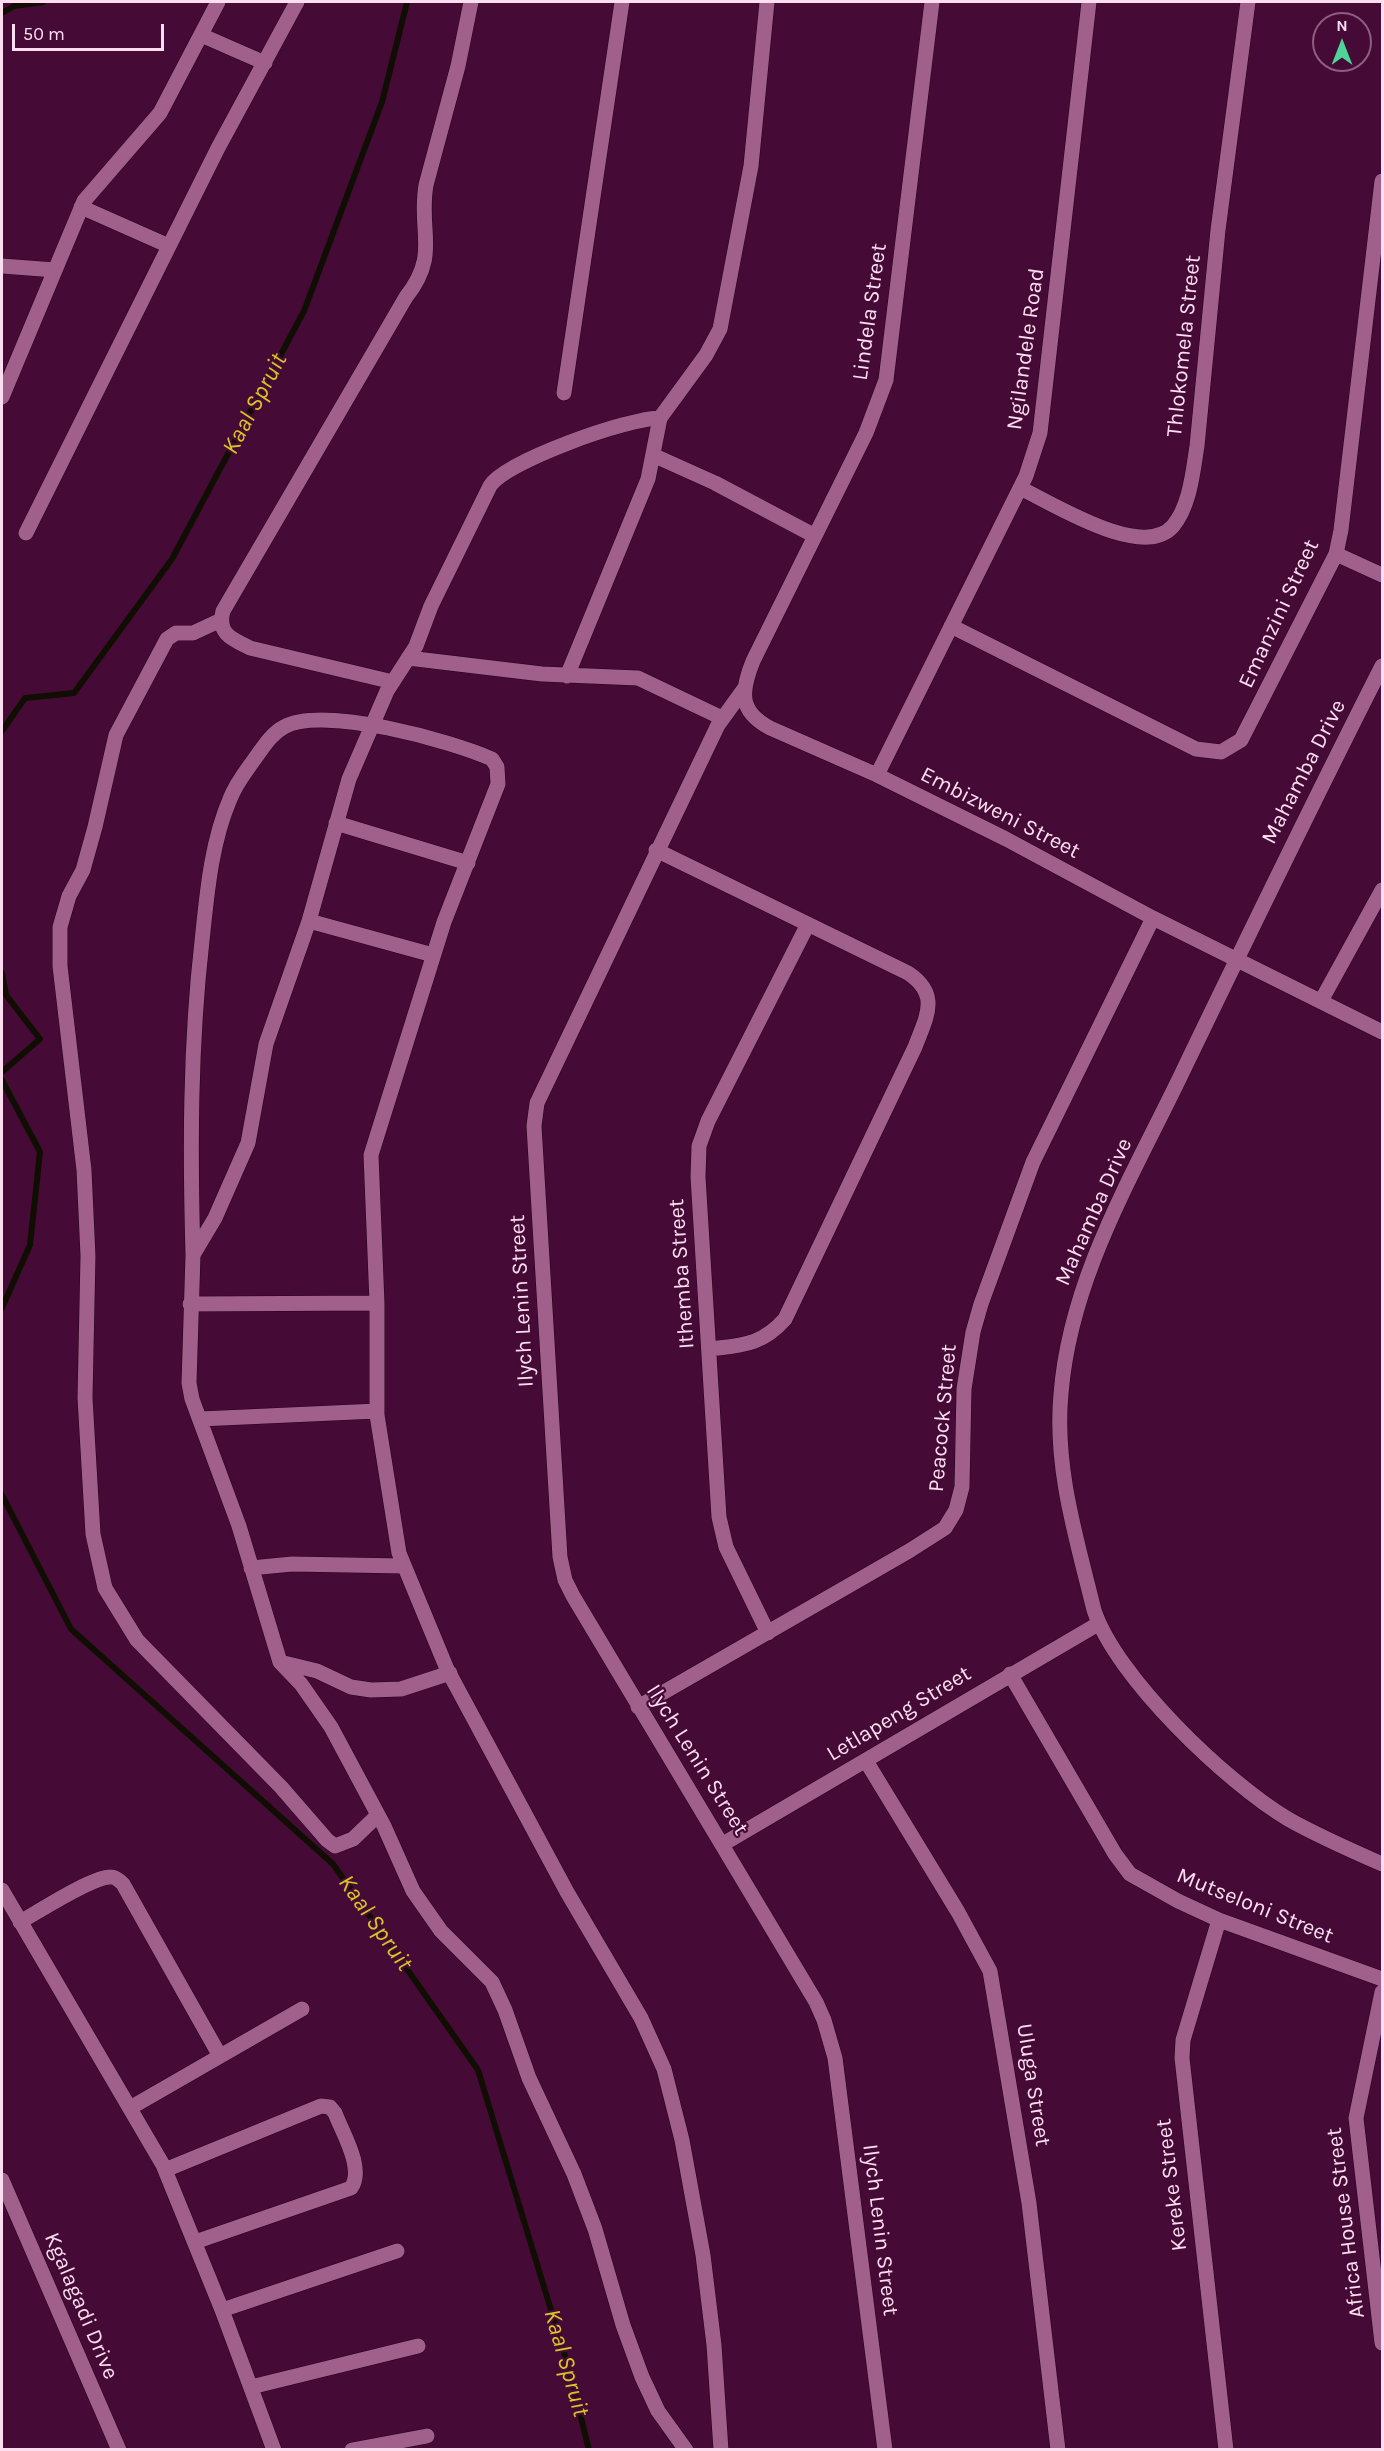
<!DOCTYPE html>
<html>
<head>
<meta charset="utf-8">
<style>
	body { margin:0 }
	#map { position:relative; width:1384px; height:2451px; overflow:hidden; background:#450b36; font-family:Karla,sans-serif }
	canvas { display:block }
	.frame { position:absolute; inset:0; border:3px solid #fcdef0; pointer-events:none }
	.north { position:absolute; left:1312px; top:12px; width:60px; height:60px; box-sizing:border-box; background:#450b36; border:2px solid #8e5f80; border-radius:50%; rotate:0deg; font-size:16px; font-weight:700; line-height:24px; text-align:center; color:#fcdef0 }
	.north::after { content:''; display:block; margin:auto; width:21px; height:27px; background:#4fd399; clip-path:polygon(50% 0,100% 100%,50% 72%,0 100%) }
	.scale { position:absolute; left:12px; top:24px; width:152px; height:27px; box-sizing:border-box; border:3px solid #fcdef0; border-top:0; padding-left:8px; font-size:18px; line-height:21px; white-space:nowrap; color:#fcdef0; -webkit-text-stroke:4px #450b36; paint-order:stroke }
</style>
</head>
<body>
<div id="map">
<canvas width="1384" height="2451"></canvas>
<div class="frame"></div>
<div class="north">N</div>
<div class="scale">50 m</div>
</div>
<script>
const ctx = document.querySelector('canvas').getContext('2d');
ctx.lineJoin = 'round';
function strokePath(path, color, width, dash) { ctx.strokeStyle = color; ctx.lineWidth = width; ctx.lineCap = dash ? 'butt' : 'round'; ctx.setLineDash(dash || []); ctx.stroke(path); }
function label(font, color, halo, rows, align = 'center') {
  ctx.font = font + ' Karla,sans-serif'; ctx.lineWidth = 4.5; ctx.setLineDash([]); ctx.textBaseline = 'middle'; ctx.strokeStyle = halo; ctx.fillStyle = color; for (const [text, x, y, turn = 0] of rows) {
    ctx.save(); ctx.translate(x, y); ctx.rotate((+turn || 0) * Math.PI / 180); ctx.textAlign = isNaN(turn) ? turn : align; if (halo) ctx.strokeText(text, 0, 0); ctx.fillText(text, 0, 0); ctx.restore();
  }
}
const stream = new Path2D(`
	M2 13 14 6 43 2
	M2 731 25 698 74 693 172 559 304 311 382 102 407 2
	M2 973 6 995 40 1039 2 1072
	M2 1080 40 1152 30 1245 2 1308
	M2 1495 71 1629 333 1864 478 2070 569 2369 589 2450`);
const minor = new Path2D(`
	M932 2 886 380 866 433 753 661C741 691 738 711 770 728L877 775 1006 839 1153 918 1382 1032
	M201 35 265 63
	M81 207 169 246
	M2 266 55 270
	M564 393 622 2
	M2 397 84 201 160 113 218 2
	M660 418C628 418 506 461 490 486L431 606 416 646 387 691 349 779 309 921 266 1044 248 1143 215 1218 193 1255 189 1383 192 1399 239 1526 280 1662 301 1684 331 1727 384 1826 413 1891 441 1931 492 1982 505 2010 529 2078 574 2174 595 2229 623 2325 642 2377 658 2411 686 2450
	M655 456 715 483 815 536
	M1020 488C1054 504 1143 561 1173 526 1190 506 1193 471 1197 446L1218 230 1248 2
	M26 533 218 148 297 2
	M1336 554 1382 575
	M221 620 193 633H176L167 639 116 735 95 827 83 870 69 896 60 927V966L84 1170 88 1256 85 1398 93 1534 105 1588 137 1640 281 1787 327 1840 335 1846 353 1839 378 1815
	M951 626 1196 749 1221 752 1241 740 1336 554 1341 530 1382 181
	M408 658 542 674 638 678 722 718
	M1382 666C1313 802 1247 938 1181 1075 1132 1177 1070 1279 1061 1394 1054 1468 1077 1540 1094 1610 1116 1677 1227 1783 1288 1819 1318 1836 1350 1850 1382 1864
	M567 676 648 479 660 418 706 355 720 329 751 166 767 2
	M393 682 250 648C232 639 217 634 223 611L406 297C440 254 418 232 426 185L458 66 471 2
	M744 689 718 725 537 1103 534 1126 560 1557 565 1580 573 1596 816 2002 824 2020 835 2058 885 2450
	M877 775 1026 476 1040 433 1089 2
	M336 823 468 863
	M656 850 908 973C941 995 926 1017 915 1047L785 1319C762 1345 743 1345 710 1349
	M309 921 433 955
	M1321 1001 1382 890
	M193 1255C190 1150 190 1046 202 941 207 894 211 843 230 799 236 783 247 770 256 757 264 746 272 733 284 727 323 705 452 741 492 759L497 767 498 784 444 922 371 1155 377 1303V1415L399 1553 447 1669 567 1892 641 2018 664 2069 682 2140 703 2255 714 2345 721 2450
	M190 1304 377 1303
	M200 1419 377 1411
	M251 1568 292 1564 404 1566
	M768 1633 726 1547 719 1517 698 1177 699 1146 708 1121 807 926
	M280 1662 317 1671 351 1687 371 1690 401 1689 450 1673
	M1010 1674 1115 1854 1130 1874 1178 1901 1219 1920 1382 1979
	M638 1707 909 1551 945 1528 956 1510 962 1487 964 1389 973 1332 981 1304 1033 1162 1153 918
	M866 1761 958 1912 990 1971 1029 2203 1058 2450
	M723 1844 1098 1624
	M2 1890 163 2165 222 2310 274 2450
	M1219 1920 1183 2040 1182 2058 1226 2450
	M20 1922C38 1912 93 1876 111 1877 116 1877 120 1881 123 1884L220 2056
	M1382 1992 1356 2118 1382 2343
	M130 2108 302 2009
	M165 2170 321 2106 330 2107 335 2113C342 2132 365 2169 351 2188L195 2242
	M2 2180 119 2450
	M222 2310 397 2251
	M251 2387 418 2346
	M352 2450 427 2436`);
const streetNames = [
	["Lindela Street",870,312,-82],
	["Thlokomela Street",1184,346,-84],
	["Ngilandele Road",1026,349,-82],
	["Emanzini Street",1279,614,-65],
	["Mahamba Drive",1304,772,-63],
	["Embizweni Street",1000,813,27],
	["Mahamba Drive",1094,1212,-66],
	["Ithemba Street",682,1274,-94],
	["Ilych Lenin Street",522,1301,-93],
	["Peacock Street",943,1418,-85],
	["Letlapeng Street",899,1714,-31],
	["Ilych Lenin Street",697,1760,58],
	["Mutseloni Street",1255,1906,22],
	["Uluga Street",1033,2085,81],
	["Kereke Street",1172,2185,-97],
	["Africa House Street",1346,2223,-97],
	["Ilych Lenin Street",880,2230,83],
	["Kgalagadi Drive",81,2306,67]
];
const waterNames = [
	["Kaal Spruit",255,404,-62],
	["Kaal Spruit",375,1923,55],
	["Kaal Spruit",566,2363,74]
];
strokePath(stream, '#100e02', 6);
strokePath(minor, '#25001b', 16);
strokePath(minor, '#a1608b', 15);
label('22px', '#fcdef0', '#450b36', streetNames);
label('italic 24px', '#dac527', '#450b36', waterNames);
</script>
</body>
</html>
